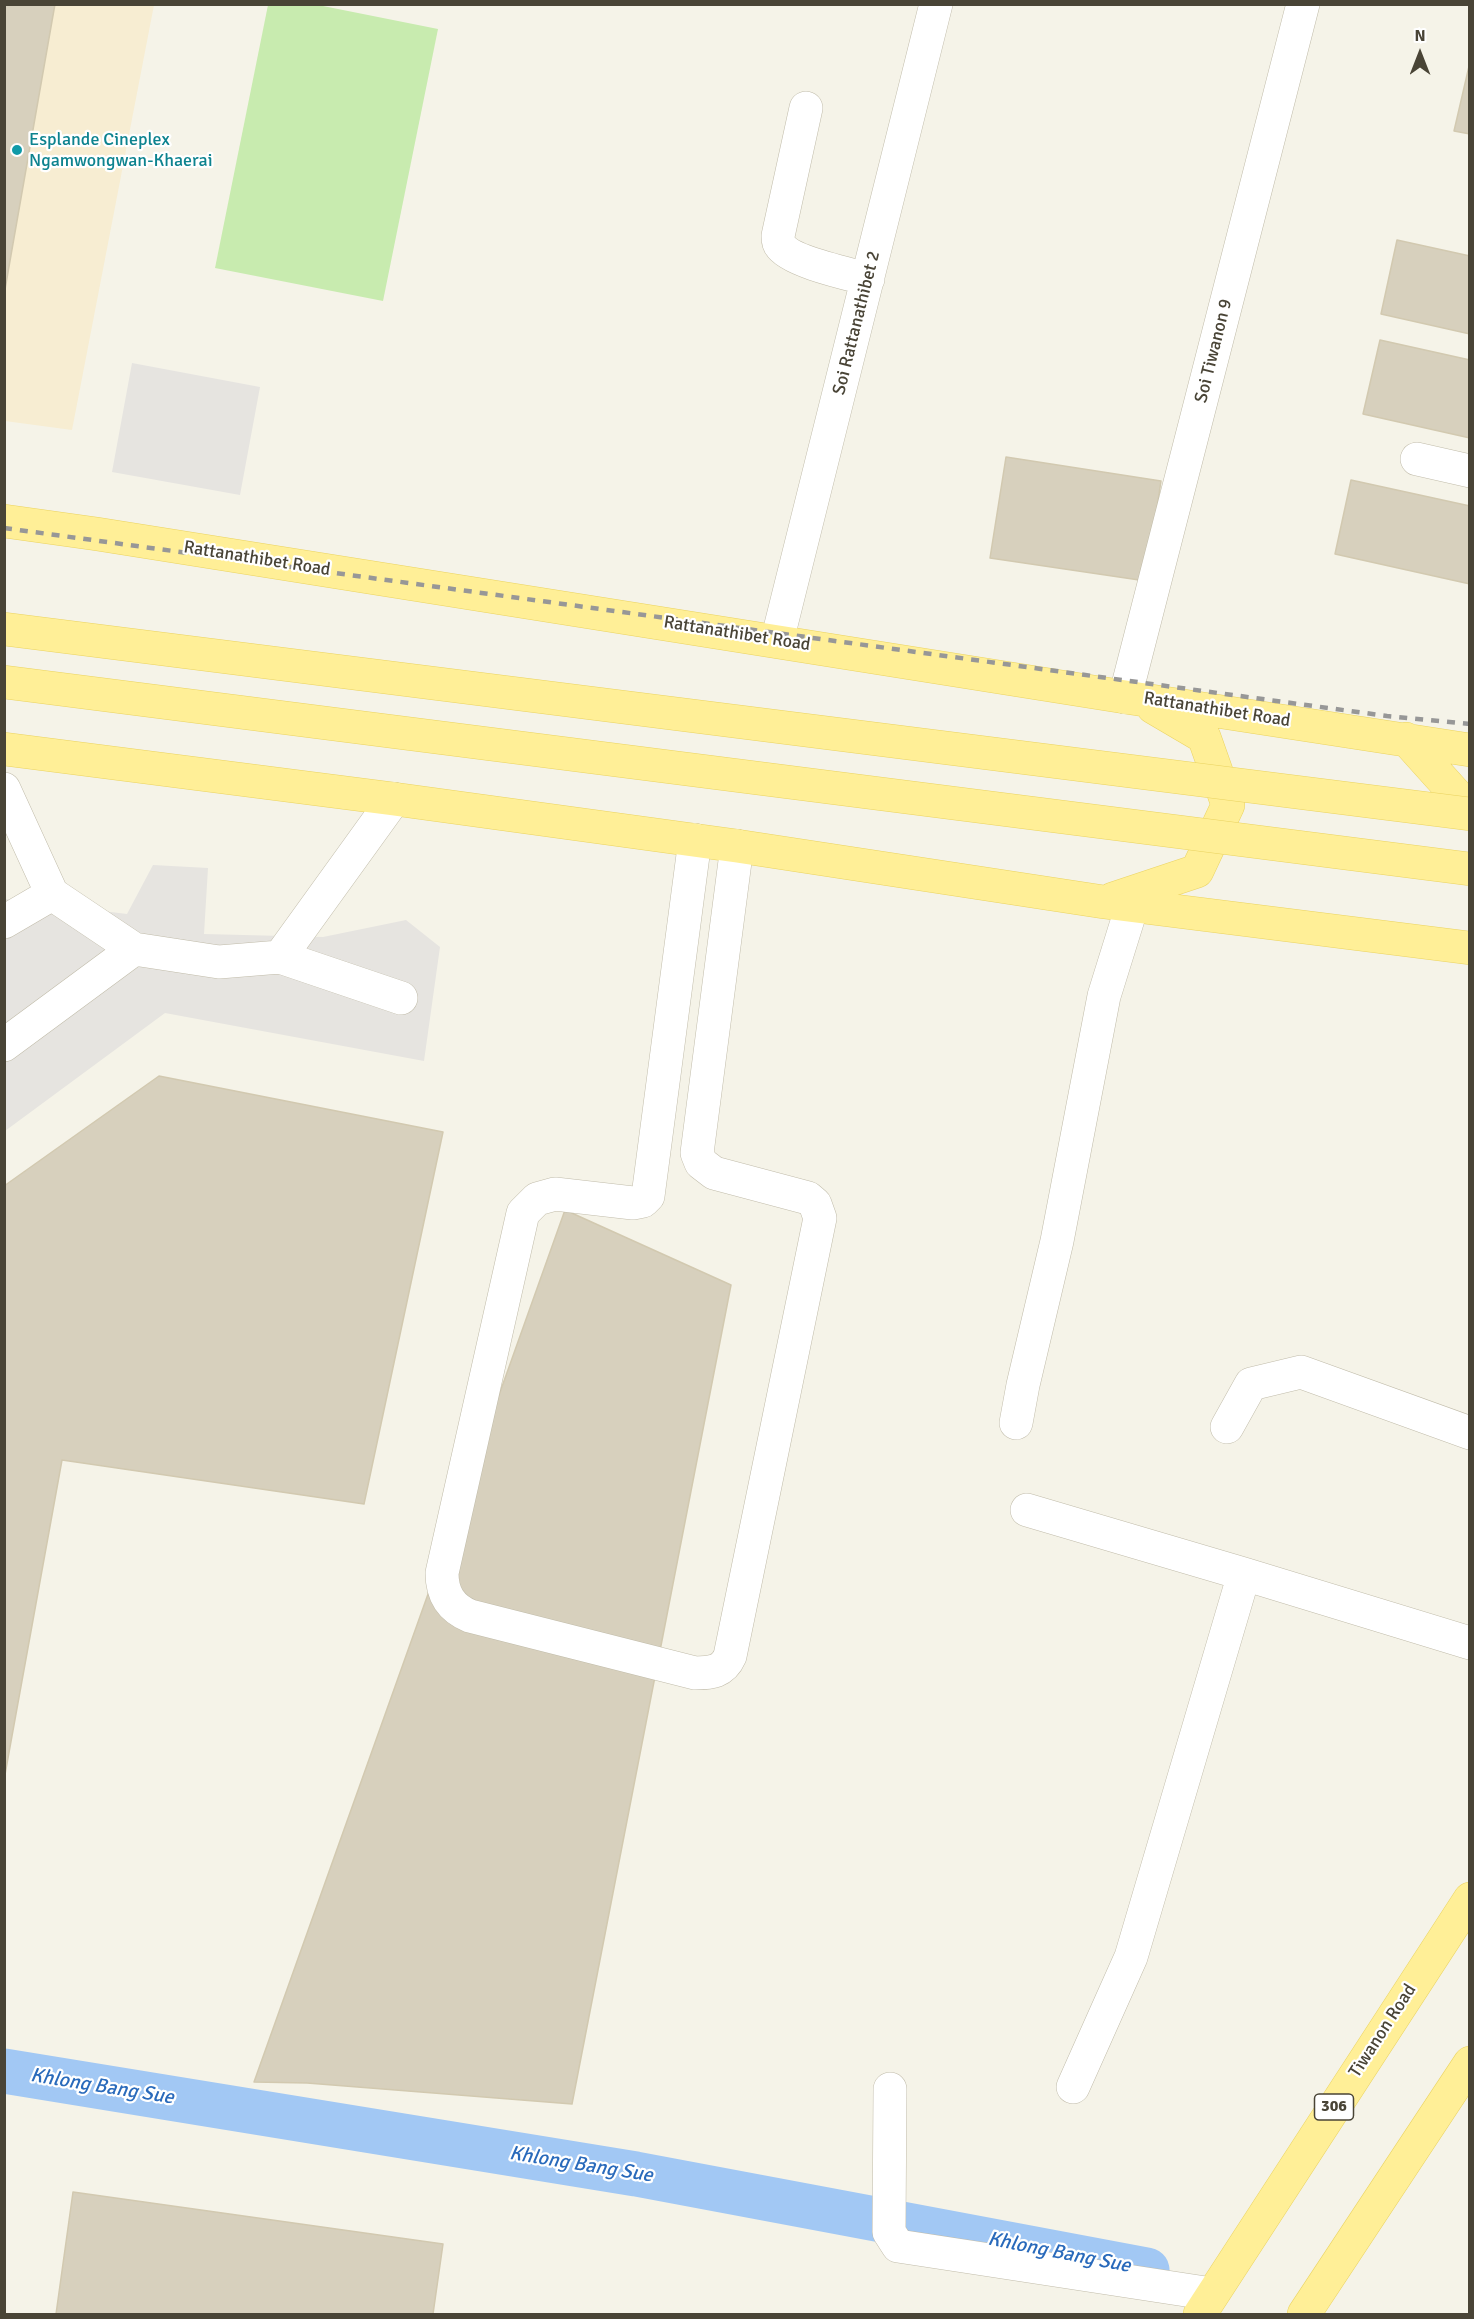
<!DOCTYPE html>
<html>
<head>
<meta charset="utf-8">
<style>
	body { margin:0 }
	#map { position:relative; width:1474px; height:2319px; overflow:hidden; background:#f5f3e8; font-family:Signika,sans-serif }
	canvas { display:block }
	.frame { position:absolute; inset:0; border:6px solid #494436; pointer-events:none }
	.north { position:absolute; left:1390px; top:24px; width:60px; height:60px; -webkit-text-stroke:4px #fff; paint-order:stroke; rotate:0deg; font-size:16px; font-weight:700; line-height:24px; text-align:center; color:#494436 }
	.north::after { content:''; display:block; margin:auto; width:21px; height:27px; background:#494436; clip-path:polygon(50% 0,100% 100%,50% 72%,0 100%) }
</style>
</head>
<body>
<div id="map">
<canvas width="1474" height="2319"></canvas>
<div class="frame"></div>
<div class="north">N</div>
</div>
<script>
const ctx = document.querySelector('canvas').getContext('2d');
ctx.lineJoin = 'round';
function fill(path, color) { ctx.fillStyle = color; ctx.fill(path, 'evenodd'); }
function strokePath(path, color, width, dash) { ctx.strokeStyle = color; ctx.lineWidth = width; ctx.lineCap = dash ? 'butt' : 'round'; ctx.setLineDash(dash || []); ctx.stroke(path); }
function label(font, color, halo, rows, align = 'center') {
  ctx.font = font + ' Signika,sans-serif'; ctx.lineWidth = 4.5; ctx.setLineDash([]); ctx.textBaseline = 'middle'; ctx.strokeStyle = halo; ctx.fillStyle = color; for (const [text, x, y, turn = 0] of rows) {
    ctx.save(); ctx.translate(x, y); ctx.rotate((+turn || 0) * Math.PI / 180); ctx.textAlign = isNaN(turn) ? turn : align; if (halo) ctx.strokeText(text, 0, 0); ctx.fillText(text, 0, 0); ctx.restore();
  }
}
const commercial = new Path2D(`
	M5 5H154L72 430 5 421Z`);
const green = new Path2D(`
	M268 5H318L438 29 383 301 215 268Z`);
const parking = new Path2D(`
	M132 363 260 387 240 495 112 472Z
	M153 865 208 868 204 934 323 937 406 920 440 947 424 1061 165 1013 5 1131V899L127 914Z`);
const canal = new Path2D(`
	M4 2071 636 2174 1147 2270`);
const building = new Path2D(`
	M4 4H55L4 295Z
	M1470 62V134L1454 131Z
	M1397 240 1470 256V334L1381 314Z
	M1380 340 1470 360V438L1363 414Z
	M1006 457 1161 481 1146 581 990 558Z
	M1351 480 1470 506V584L1335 554Z
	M159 1076 443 1132 364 1504 62 1460 4 1780V1186Z
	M565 1210 731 1285 572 2104 307 2083 254 2082Z
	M73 2192 443 2244 433 2314H56Z`);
const minor = new Path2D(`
	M806 108 778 236C778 239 778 243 780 245 789 261 849 274 868 279
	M1417 459 1470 471
	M777 641 936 4
	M1125 697 1303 4
	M4 789 52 894 134 949 219 962 280 957 394 799
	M695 840 648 1196 643 1201 633 1203 555 1194 537 1199 523 1213 442 1573C442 1594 451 1608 470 1616L695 1673C711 1673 723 1672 730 1656L820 1218 815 1204 808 1198 714 1173 701 1163 697 1153 737 846
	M4 922 52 894
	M280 957 401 998
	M4 1045 134 949
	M1016 1423 1023 1385 1057 1241 1104 996 1132 906
	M1227 1427 1251 1384 1301 1372 1470 1433
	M1027 1510 1244 1574 1470 1643
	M1073 2087 1131 1957 1244 1574
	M890 2089 889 2232 898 2246 1212 2294`);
const major = new Path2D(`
	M4 521 97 534 1125 697 1470 750
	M1406 739 1459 798 1470 805
	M4 749 394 799 737 846 1104 902 1470 948
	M1113 899 1197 871 1228 805 1204 737 1153 707
	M1200 2314 1470 1899
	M1304 2314 1470 2063`);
const rail = new Path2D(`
	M4 528 1387 716 1470 724`);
const majorBridge = new Path2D(`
	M4 629 1470 814
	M4 682 1470 869`);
const markers = [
	[17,150,6,"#0f9aa8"]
];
const shields = [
	[1334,2107,39]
];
const shieldNames = [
	["306",1334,2107]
];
const cultureNames = [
	["Esplande Cineplex",29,140],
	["Ngamwongwan-Khaerai",29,161]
];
const streetNames = [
	["Soi Rattanathibet 2",857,323,-76],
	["Soi Tiwanon 9",1214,351,-76],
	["Rattanathibet Road",257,559,9],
	["Rattanathibet Road",737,634,9],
	["Rattanathibet Road",1217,710,9],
	["Tiwanon Road",1383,2031,-57]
];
const waterNames = [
	["Khlong Bang Sue",102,2087,9],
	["Khlong Bang Sue",581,2165,9],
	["Khlong Bang Sue",1059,2253,11]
];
fill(commercial, '#f7edd2');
fill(green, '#c8ebaf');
fill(parking, '#e6e4e0');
strokePath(canal, '#a2c8f4', 45);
fill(building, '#d7d0bd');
strokePath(building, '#d2c9b0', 1.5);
strokePath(minor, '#c1bcaa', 34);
strokePath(major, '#ead361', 34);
strokePath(minor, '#fff', 33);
strokePath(major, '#ffef97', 33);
strokePath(rail, '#979797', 4.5, [8, 8]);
strokePath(majorBridge, '#ead361', 34, []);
strokePath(majorBridge, '#ffef97', 33);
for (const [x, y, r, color] of markers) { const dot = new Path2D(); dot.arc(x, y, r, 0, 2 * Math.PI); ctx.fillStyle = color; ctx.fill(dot); strokePath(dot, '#fff', 2); }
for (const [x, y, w] of shields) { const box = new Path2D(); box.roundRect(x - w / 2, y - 13, w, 26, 4.5); ctx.fillStyle = '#fff'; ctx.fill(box); strokePath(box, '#494436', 1.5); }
label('bold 16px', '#494436', null, shieldNames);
label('18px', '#0d838f', '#fff', cultureNames, 'left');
label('18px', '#494436', '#fff', streetNames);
label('italic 20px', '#296abb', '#fff', waterNames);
</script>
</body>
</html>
